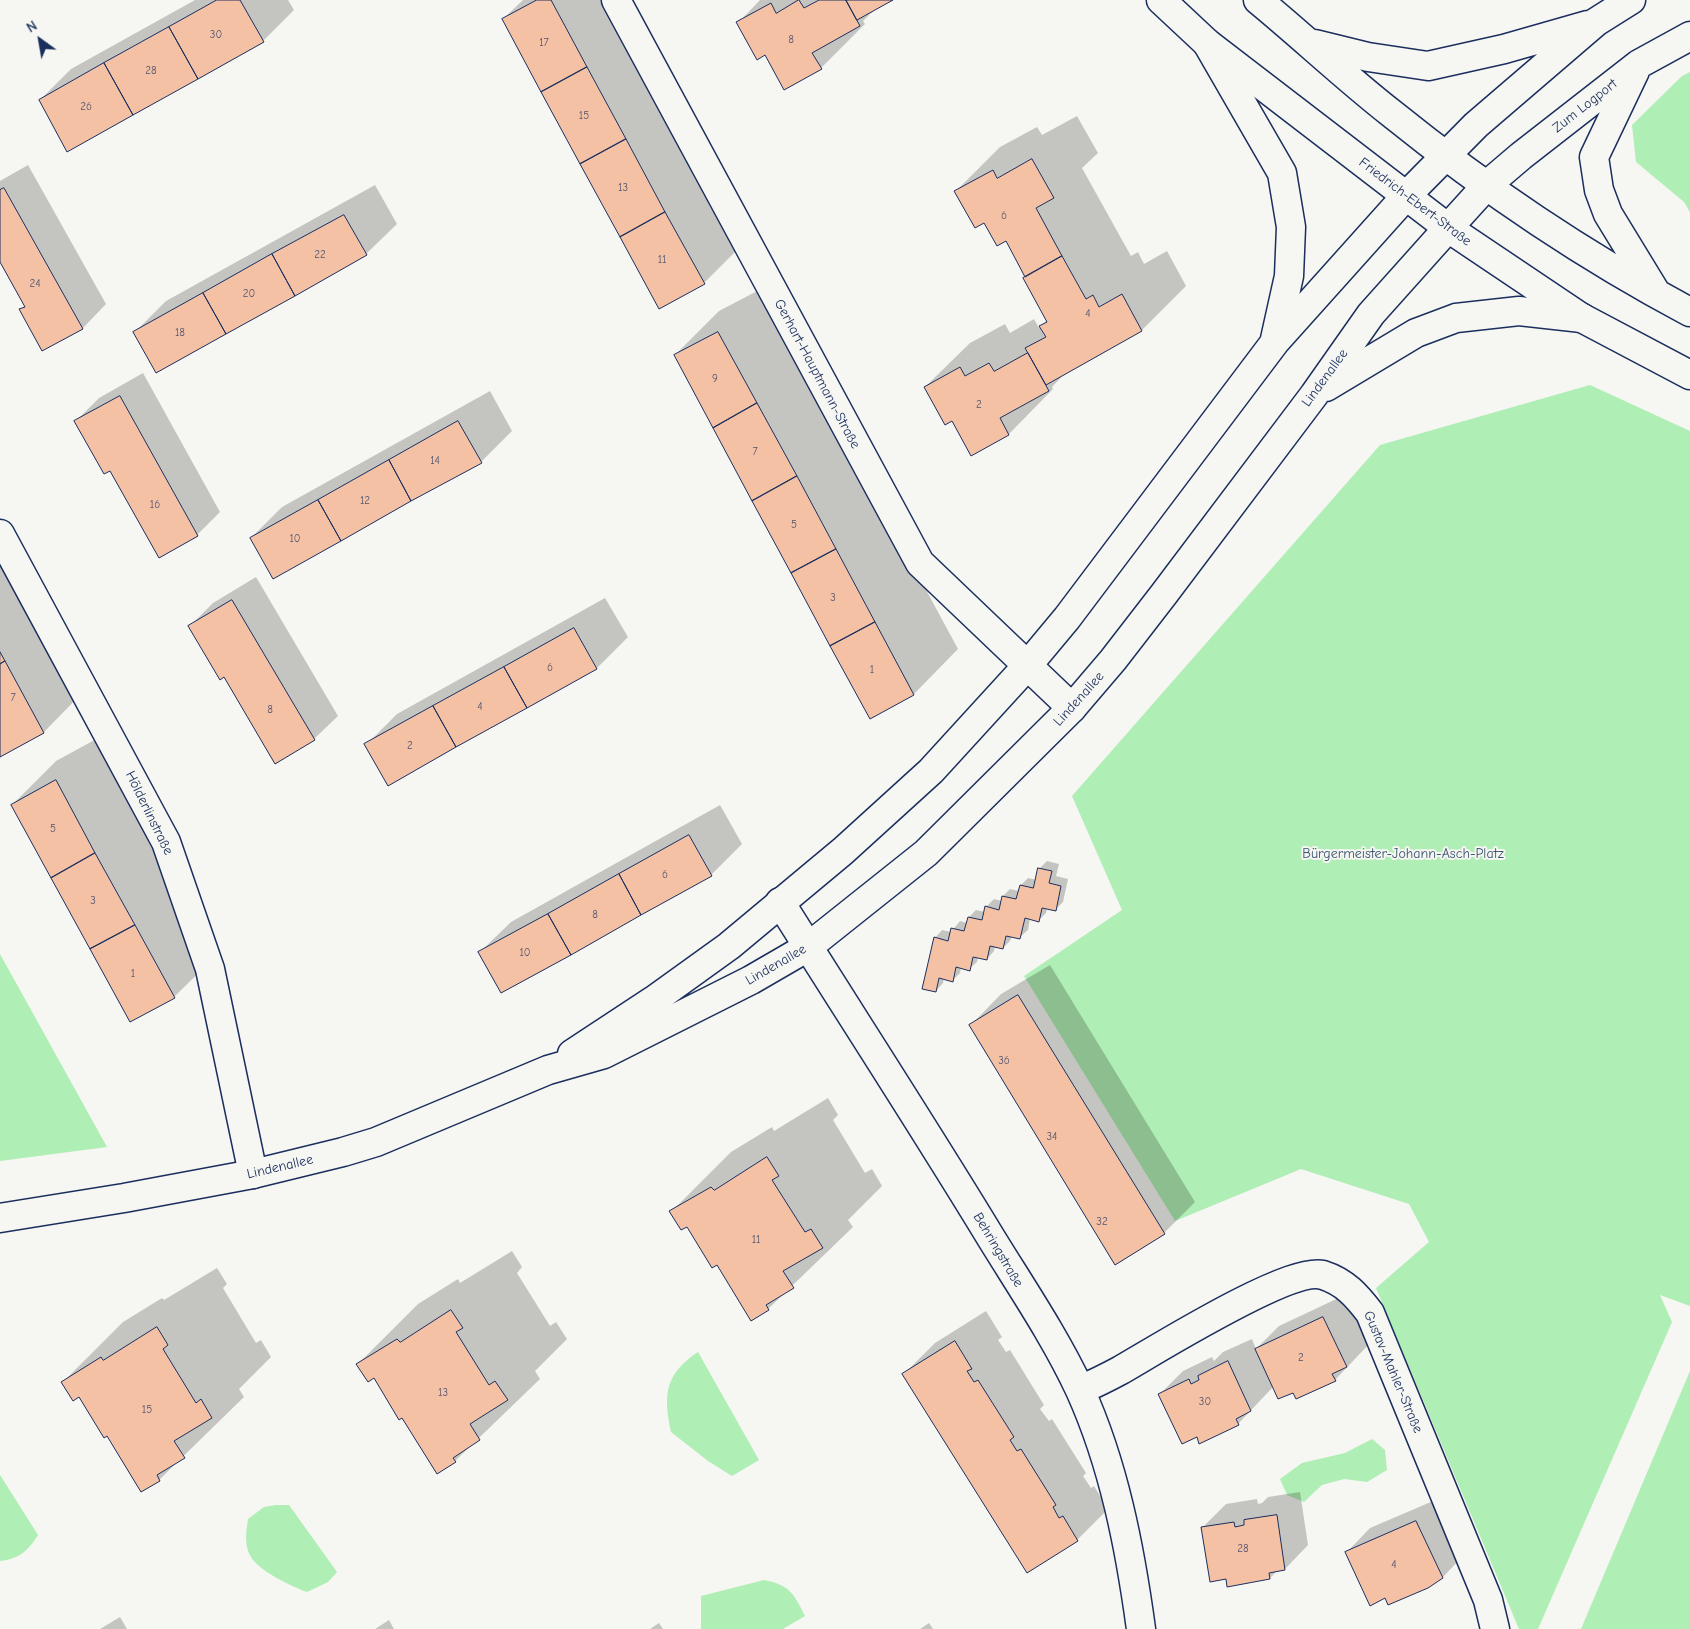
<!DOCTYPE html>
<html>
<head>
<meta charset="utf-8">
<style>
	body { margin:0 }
	#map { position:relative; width:1690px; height:1629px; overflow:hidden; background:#f6f6f2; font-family:"Comic Neue",sans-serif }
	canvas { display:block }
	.north { position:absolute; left:15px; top:15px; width:50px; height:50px; -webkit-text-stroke:4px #f6f6f2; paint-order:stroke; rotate:328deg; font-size:14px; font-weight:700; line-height:20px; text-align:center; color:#1b2f5e }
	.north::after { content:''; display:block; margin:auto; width:18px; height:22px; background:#1b2f5e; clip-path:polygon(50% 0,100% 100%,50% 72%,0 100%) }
</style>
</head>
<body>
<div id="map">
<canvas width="1690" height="1629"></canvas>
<div class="north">N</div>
</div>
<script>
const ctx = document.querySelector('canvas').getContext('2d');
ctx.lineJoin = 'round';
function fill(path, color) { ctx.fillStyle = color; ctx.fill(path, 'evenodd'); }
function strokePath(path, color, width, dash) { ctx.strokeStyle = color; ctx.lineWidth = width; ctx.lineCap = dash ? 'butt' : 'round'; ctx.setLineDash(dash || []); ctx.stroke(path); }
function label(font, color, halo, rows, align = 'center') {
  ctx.font = font + ' "Comic Neue",sans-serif'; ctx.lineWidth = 4; ctx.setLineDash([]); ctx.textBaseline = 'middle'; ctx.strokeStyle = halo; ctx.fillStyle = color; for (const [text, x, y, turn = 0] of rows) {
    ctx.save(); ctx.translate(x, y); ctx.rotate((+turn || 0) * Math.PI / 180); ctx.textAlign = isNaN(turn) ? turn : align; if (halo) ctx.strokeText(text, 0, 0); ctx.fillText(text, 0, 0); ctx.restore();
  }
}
const green = new Path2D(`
	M1690 72V212L1684 202 1636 162 1632 125 1682 76Z
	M1590 385 1690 431V1306L1660 1295 1672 1322 1538 1629H1519L1376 1288 1429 1242 1409 1204 1301 1169 1175 1221 1024 976 1122 910 1072 796 1380 445Z
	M0 954 107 1147 0 1161Z
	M698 1352 759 1460 732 1476 708 1461 671 1432C663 1394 665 1374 698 1352Z
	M1690 1371V1629H1581Z
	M1372 1439 1385 1450 1387 1470 1367 1482 1344 1479 1322 1485 1304 1502 1287 1495 1280 1479 1302 1463 1345 1453Z
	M0 1475 38 1535C28 1551 19 1559 0 1561Z
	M276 1505H289L337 1572 328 1582 307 1592C293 1587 259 1571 251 1557 244 1546 246 1532 248 1519L264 1507Z
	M764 1580C790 1585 794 1594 805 1616L783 1629H701V1596Z`);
const shadow = new Path2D(`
	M195 0H288L294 10 263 41 40 100 71 69Z
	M523 0H619L748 239 704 283 503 19Z
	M760 0H890L877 7 863 21 865 24 821 68 765 54 738 23Z
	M1077 116 1098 153 1082 168 1131 256 1138 252 1144 264 1167 251 1186 286 1142 330 1067 371 1052 387 1053 389 1009 434 972 454 953 420 925 387 970 343 1005 324 1010 333 1034 319 1039 328 1048 319 1006 239 984 221 956 191 1000 147 1037 127 1042 135Z
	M28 165 106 304 83 328 43 350 21 310 25 305 0 260V181Z
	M375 185 397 224 366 254 135 332 166 301Z
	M763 288 958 649 914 694 870 717 675 355 719 311Z
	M143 373 220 512 197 535 111 469 76 421 99 398Z
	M490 391 512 431 481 462 251 538 282 507Z
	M0 528 88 687 44 732 0 756Z
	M256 577 338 716 314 739 189 627 213 603Z
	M605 598 628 637 597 668 388 784 366 745 397 714Z
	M100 737 219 953 174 997 131 1021 12 805 56 761Z
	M720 805 742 844 711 875 480 952 511 922Z
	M1047 861 1059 864 1056 876 1068 879 1063 902 1055 910 1047 908 1046 913 1039 920 1030 918 1028 930 1020 937 1012 936 1010 941 1003 948 995 946 994 951 987 959 978 957 977 962 969 969 961 967 960 973 953 980 944 978 943 983 936 991 935 938 942 930 951 932 960 921 967 923 969 917 976 910 985 912 986 907 994 899 1002 901 1003 896 1010 889 1019 891 1021 885 1028 878 1037 880 1039 869Z
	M1050 965 1195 1202 1164 1233 971 1025 1001 994Z
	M828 1098 838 1115 833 1120 865 1173 872 1169 882 1186 848 1220 853 1227 768 1309 717 1264 687 1225 671 1212 731 1152 772 1127 774 1131Z
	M512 1251 522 1267 517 1273 550 1326 556 1322 567 1339 535 1371 540 1379 455 1461 403 1417 374 1377 358 1364 418 1304 458 1279 460 1283Z
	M217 1268 227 1284 223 1288 256 1343 261 1340 271 1357 239 1389 244 1397 159 1480 107 1434 79 1396 63 1382 123 1322 162 1298 164 1300Z
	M1347 1294 1370 1343 1335 1380 1293 1391 1273 1387 1238 1424 1197 1436 1160 1394 1183 1371 1212 1357 1214 1361 1223 1352 1252 1339 1256 1349 1279 1326Z
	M986 1311 1002 1337 998 1340 1006 1352 1010 1350 1044 1405 1040 1409 1049 1421 1052 1419 1086 1473 1083 1476 1091 1488 1094 1486 1108 1509 1077 1540 904 1374 935 1343Z
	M1300 1492 1308 1545 1285 1569 1278 1570 1270 1578H1227L1202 1528 1226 1504 1257 1499 1258 1504 1262 1503 1268 1497Z
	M1440 1498 1465 1554 1442 1578 1385 1597 1347 1552 1370 1528Z
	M120 1617 127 1629H100Z
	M389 1620 394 1629H375Z
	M659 1623 663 1629H650Z
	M929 1623 933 1629H920Z`);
const building = new Path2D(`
	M217 0H240L264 42 198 79 169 27Z
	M537 0H551L587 67 541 92 502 19Z
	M799 0 804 8 819 0H846L860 26 812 53 822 69 784 90 765 55 757 60 736 22 771 3 776 13Z
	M846 0H893L857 20Z
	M169 27 198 79 133 115 104 63Z
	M104 63 133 115 67 152 39 100Z
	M587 67 626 139 580 164 541 92Z
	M626 139 665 212 620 237 580 164Z
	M1032 159 1054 198 1036 208 1062 256 1025 277 1006 241 997 246 984 223 975 228 954 191 993 170 997 178Z
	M4 188 83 329 42 351 19 309 25 307 0 262V190Z
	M665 212 705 284 659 309 620 237Z
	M344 215 367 255 295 296 272 254Z
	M272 254 295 296 226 334 203 293Z
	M1062 256 1086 299 1093 295 1099 307 1122 294 1142 331 1046 385 1025 348 1046 337 1039 326 1047 322 1023 278Z
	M203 293 226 334 156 373 133 332Z
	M718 332 757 403 713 428 674 355Z
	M1028 353 1049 391 1000 418 1009 435 971 456 952 421 945 425 924 387 960 367 965 376 989 363 994 371Z
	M120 396 198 536 159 558 110 471 104 474 74 421Z
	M757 403 797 476 752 501 713 428Z
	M458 421 482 463 411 501 389 460Z
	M389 460 411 501 341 541 318 500Z
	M797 476 836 549 791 573 752 501Z
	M318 500 341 541 273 579 250 538Z
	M836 549 875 622 830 646 791 573Z
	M232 600 315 740 275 764 224 677 220 680 188 626Z
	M875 622 914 695 870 719 830 646Z
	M574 628 597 669 527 708 504 667Z
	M0 652 5 661 0 664Z
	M5 661 44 733 0 757V664Z
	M504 667 527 708 456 747 433 706Z
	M433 706 456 747 388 786 364 744Z
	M56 780 95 853 51 878 11 805Z
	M689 835 712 876 641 915 619 874Z
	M95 853 135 925 90 949 51 878Z
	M1038 868 1052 871 1049 883 1061 886 1056 911 1042 908 1039 922 1025 918 1020 939 1006 936 1003 949 990 946 987 960 973 957 970 971 956 967 953 982 939 978 936 992 922 989 934 937 948 941 951 928 964 931 968 917 982 920 985 906 999 910 1002 896 1016 899 1020 885 1033 888Z
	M619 874 641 915 571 955 548 914Z
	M548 914 571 955 501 993 478 952Z
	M135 925 175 998 130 1022 90 949Z
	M1018 995 1165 1234 1115 1265 969 1025Z
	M767 1157 779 1176 772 1180 805 1232 811 1229 823 1248 783 1271 794 1288 766 1305 769 1310 751 1321 717 1265 712 1268 687 1227 681 1230 669 1211 711 1187 714 1190Z
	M451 1310 463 1328 456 1332 489 1385 495 1381 508 1400 470 1424 480 1440 453 1458 456 1462 437 1474 402 1418 399 1420 374 1378 368 1382 356 1364 397 1339 400 1342Z
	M1323 1317 1347 1367 1332 1374 1336 1381 1296 1399 1293 1393 1278 1399 1255 1349Z
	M157 1327 168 1345 163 1349 196 1403 201 1399 212 1418 174 1441 185 1458 157 1475 160 1481 141 1492 107 1436 104 1438 79 1397 73 1401 61 1382 101 1357 103 1360Z
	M955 1341 972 1369 967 1371 974 1382 978 1380 1014 1437 1010 1440 1017 1451 1021 1449 1056 1505 1053 1507 1059 1518 1063 1516 1078 1541 1027 1573 902 1374Z
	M1228 1361 1251 1411 1236 1419 1239 1425 1218 1435 1199 1444 1197 1437 1182 1444 1158 1394 1189 1379 1191 1384 1199 1380 1198 1376Z
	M1277 1515 1285 1570 1269 1573 1270 1579 1227 1587 1226 1579 1210 1582 1201 1527 1234 1522 1235 1527 1244 1525V1520Z
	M1416 1521 1443 1578 1428 1588 1388 1605 1385 1598 1370 1606 1345 1552Z`);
const minor = new Path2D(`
	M616 0 920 563 1072 708
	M0 534 166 842 210 969 253 1174
	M780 902C847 1009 916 1115 982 1223 1015 1278 1053 1332 1080 1390 1114 1465 1130 1548 1141 1629
	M1080 1390C1094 1384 1108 1377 1121 1370 1156 1350 1290 1266 1323 1275 1345 1282 1357 1296 1370 1313L1488 1600 1495 1629`);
const tertiary = new Path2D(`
	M1207 43 1282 173 1291 227 1289 276 1275 339
	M1326 387 1416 333 1456 318 1519 311 1582 318
	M572 1054 654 1000 729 946 843 851 931 771 1027 666 1067 618 1275 342 1405 197
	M0 1218 124 1198 253 1174 343 1152 376 1142 548 1070 604 1054 751 980 808 947 926 853 1072 708 1113 660 1164 594 1314 395 1371 314 1448 228`);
const secondary = new Path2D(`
	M1161 0 1207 43 1448 228 1582 318 1690 375
	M1258 0C1303 37 1345 77 1391 113 1484 188 1584 256 1690 312
	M1315 44 1368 57 1428 66 1504 49 1588 25
	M1635 71 1594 157 1599 190 1608 214 1655 291
	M1405 197 1476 125 1596 22 1631 0
	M1448 228 1487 185 1521 156 1639 64 1690 36`);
const numberNames = [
	["30",216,35],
	["8",791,40],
	["17",544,43],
	["28",151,71],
	["26",86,107],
	["15",584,116],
	["13",623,188],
	["6",1004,216],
	["22",320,255],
	["11",662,260],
	["24",35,284],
	["20",249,294],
	["4",1088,314],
	["18",180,333],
	["9",715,379],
	["2",979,405],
	["7",755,452],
	["14",435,461],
	["12",365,501],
	["16",155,505],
	["5",794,525],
	["10",295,539],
	["3",833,598],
	["6",550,668],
	["1",872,670],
	["7",13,698],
	["4",480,707],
	["8",270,710],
	["2",410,746],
	["5",53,829],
	["6",665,875],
	["3",93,901],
	["8",595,915],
	["10",525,953],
	["1",133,974],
	["36",1004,1061],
	["34",1052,1137],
	["32",1102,1222],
	["11",756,1240],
	["2",1301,1358],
	["13",443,1393],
	["30",1205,1402],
	["15",147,1410],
	["28",1243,1549],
	["4",1394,1565]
];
const streetNames = [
	["Zum Logport",1585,106,-38],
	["Friedrich-Ebert-Straße",1415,202,37],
	["Gerhart-Hauptmann-Straße",817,374,62],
	["Lindenallee",1325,378,-54],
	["Lindenallee",1079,699,-48],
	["Hölderlinstraße",149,813,64],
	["Lindenallee",776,965,-30],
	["Lindenallee",280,1167,-13],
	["Behringstraße",998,1250,59],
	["Gustav-Mahler-Straße",1393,1372,67]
];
const parkNames = [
	["Bürgermeister-Johann-Asch-Platz",1403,854]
];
fill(green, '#afeeb5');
fill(shadow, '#0003');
fill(building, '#f4c1a5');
strokePath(building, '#1b2f5e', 1);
strokePath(minor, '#1b2f5e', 31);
strokePath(tertiary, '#1b2f5e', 31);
strokePath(secondary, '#1b2f5e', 31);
strokePath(minor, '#f6f6f2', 28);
strokePath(tertiary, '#f6f6f2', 28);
strokePath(secondary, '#f6f6f2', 28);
label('11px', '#515470', null, numberNames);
label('14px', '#1b2f5e', '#f6f6f2', streetNames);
label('14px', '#39556f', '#f6f6f2', parkNames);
</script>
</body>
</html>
